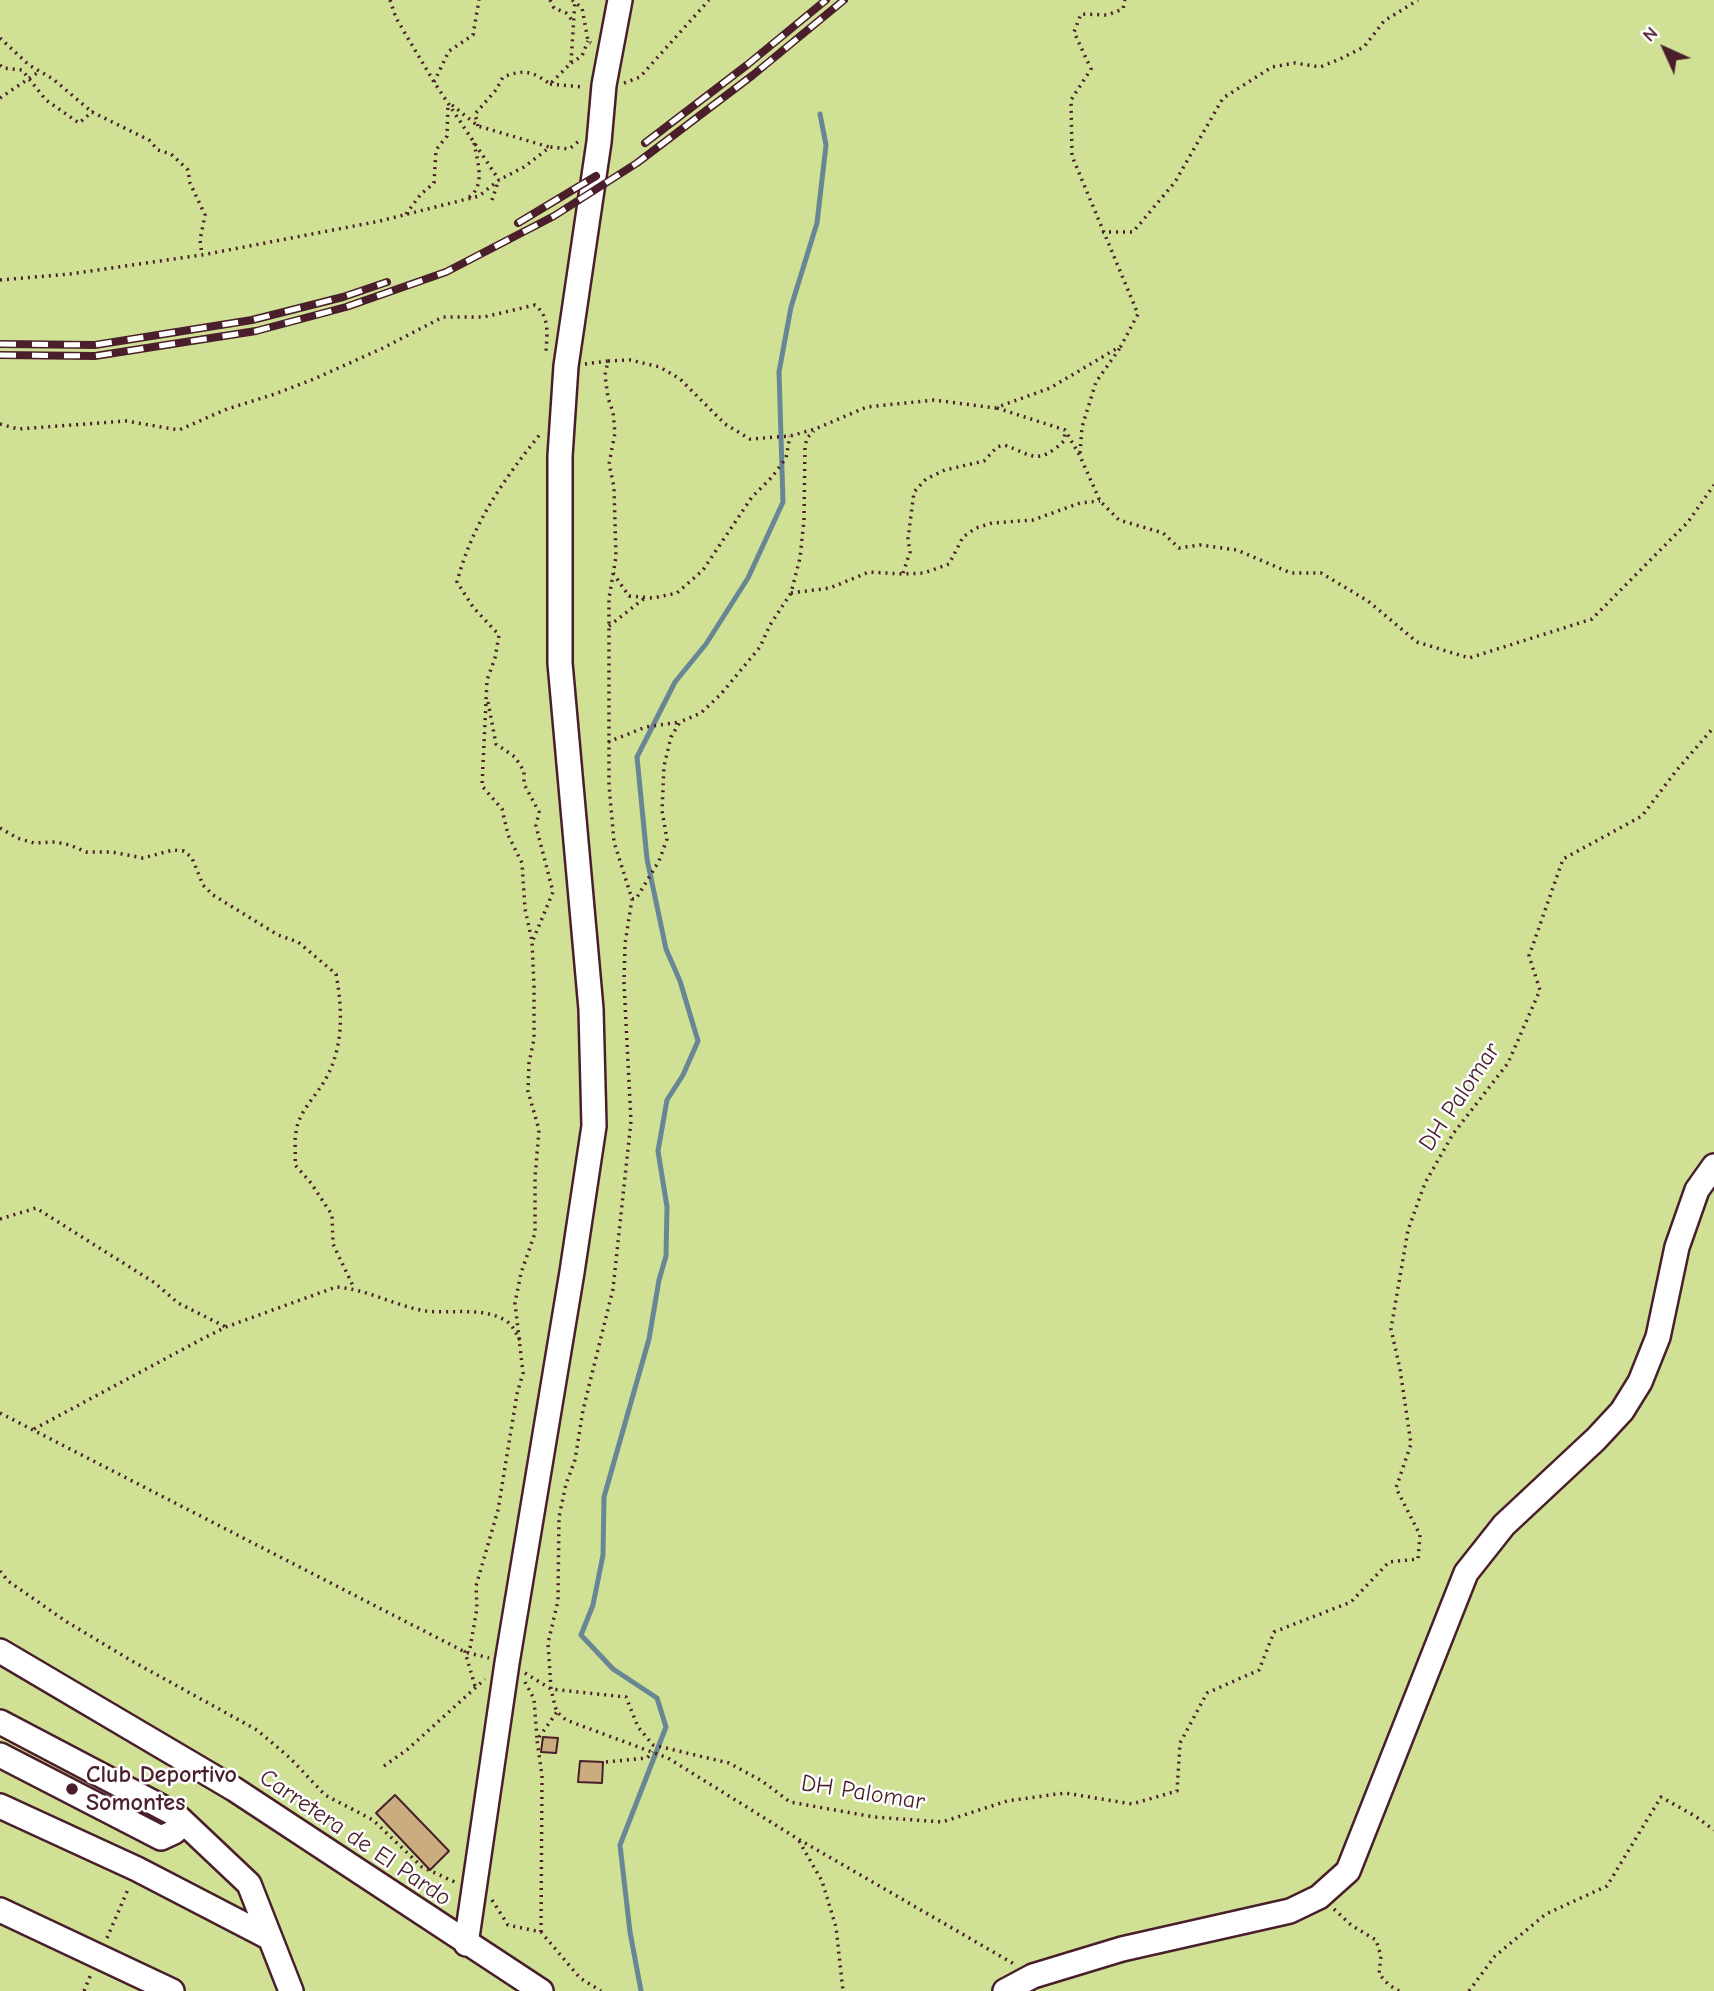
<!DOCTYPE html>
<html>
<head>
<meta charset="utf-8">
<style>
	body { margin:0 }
	#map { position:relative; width:1714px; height:1991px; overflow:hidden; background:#fff; font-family:"Comic Neue",sans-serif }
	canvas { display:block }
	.north { position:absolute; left:1630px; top:14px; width:70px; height:70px; -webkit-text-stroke:5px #fff; paint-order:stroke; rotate:315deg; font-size:19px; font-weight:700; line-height:28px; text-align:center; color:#4a1f2b }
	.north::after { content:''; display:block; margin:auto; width:24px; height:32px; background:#4a1f2b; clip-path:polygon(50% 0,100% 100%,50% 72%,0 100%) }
</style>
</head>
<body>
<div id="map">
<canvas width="1714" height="1991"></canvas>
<div class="north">N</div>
</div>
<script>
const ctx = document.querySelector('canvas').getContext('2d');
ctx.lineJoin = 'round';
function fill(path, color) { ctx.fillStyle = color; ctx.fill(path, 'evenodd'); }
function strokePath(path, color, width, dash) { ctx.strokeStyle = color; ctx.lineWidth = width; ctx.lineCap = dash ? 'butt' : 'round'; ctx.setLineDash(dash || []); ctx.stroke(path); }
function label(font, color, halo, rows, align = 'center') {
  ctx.font = font + ' "Comic Neue",sans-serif'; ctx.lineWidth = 5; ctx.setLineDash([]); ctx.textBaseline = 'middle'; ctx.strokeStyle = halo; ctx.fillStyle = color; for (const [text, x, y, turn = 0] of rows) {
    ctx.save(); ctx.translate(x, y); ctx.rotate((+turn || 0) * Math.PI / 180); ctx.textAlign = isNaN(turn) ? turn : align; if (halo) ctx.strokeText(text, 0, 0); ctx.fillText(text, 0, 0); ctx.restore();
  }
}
const green = new Path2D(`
	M0 0H1714V1991H0Z`);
const stream = new Path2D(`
	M641 1991 630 1932 620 1845 666 1727 657 1698 613 1669 581 1635 593 1605 603 1555 604 1497 649 1339 659 1280 666 1256 667 1207 658 1151 667 1100 683 1075 698 1041 680 981 666 949 647 859 637 757 675 682 706 644 748 578 783 502 779 372 791 307 817 223 826 145 820 114`);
const building = new Path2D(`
	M543 1737 558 1738 556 1753 541 1752Z
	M580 1761 603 1762 602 1783 578 1782Z
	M395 1795 449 1851 430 1870 376 1813Z`);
const path = new Path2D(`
	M390 0 396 18 434 82 499 180
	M550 0 554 8 566 13 572 20
	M572 0 582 8 588 41 591 43
	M0 38 29 65 53 79 92 112
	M571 63 582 56 588 41
	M0 65 3 68 22 70 46 100 79 123 92 112 149 140 158 150 171 154 188 170 190 183 205 215 200 240 202 255
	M434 82 449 51 473 35 479 0
	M624 83 640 77 709 0
	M550 84 583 87
	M0 98 40 71
	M452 105 478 126 549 147
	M478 126 475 114 496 90 503 77C524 69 532 71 550 84L571 63 575 0
	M469 197C486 186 477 159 474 143
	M492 200 498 182
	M406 214 421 194 434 183 436 150 447 136 448 104
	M1102 232H1133L1175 182 1223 98 1272 67 1295 63 1320 67 1340 59 1364 47 1384 21 1418 0
	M0 280 70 274 202 255 380 221 479 196 499 180 524 167 550 147 569 149 579 141
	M608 361 630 360 660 367 680 379 725 424 750 439 790 436 815 429 867 407 934 400 995 408 1050 388 1121 346 1138 314 1072 156 1071 100 1091 69 1074 32 1081 14 1107 15 1123 9 1125 0
	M585 364 608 361 605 375 608 398 613 412 615 433 609 464 614 487 616 557 609 598V785L614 842 632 899 625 944 624 983 631 1121 613 1289 583 1410 575 1460 566 1484 559 1517 558 1601 548 1643 551 1689 555 1706 557 1712 566 1720 668 1758 798 1839 1016 1965
	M997 408 1065 430 1080 456 1100 501 1119 520 1163 533 1179 548 1200 545 1237 550 1291 573H1321L1368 601 1417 642 1469 658 1592 619 1688 522 1714 485
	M0 424 18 429 126 421 179 430 227 409 275 394 314 379 383 348 443 317H484L535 305C550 317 547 334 546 351
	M1080 453 1082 427 1096 382 1120 348
	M613 573 629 596 653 598 677 593 703 570 752 497 772 477 786 458 790 436
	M903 573 910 552 908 539 914 492 926 479 945 470 984 461 997 447 1004 445C1033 455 1037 466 1064 441L1065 432
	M791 593 830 588 869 572 903 574 924 573 949 564 963 537 976 528 992 523 1033 520 1080 503 1100 501
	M609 626 646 597
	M488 702 496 744 515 757 524 771V784L539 812 536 826 553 892 533 940
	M608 742 646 727 680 722
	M0 828 17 838 34 843 55 842 70 845 86 852H112L143 858 173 850 184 851 192 858 203 885 213 895 278 935 298 942 336 974C343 1012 344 1051 322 1085 313 1099 298 1114 296 1132 294 1142 296 1154 295 1165L311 1183 332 1215 333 1244 354 1288
	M632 899H636L659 861 667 839 662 811 664 766 671 737 680 722 701 713 721 694 760 647 770 625 791 593 800 558 804 520 805 446 807 438 814 431
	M0 1219 36 1208 155 1283 178 1303 226 1327
	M0 1413 465 1652 489 1658
	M34 1429 204 1338 226 1327 336 1287C367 1289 395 1306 426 1311 451 1314 480 1307 503 1319 512 1323 515 1332 520 1340
	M0 1571 8 1581 67 1622 132 1661 257 1730 290 1758 325 1795 373 1820 422 1867 457 1883
	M525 1673 551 1689 626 1697 638 1727 653 1745 729 1763 762 1781 790 1802 874 1817 942 1822 1007 1801 1065 1793 1132 1804 1177 1791 1180 1743 1207 1693 1259 1670 1274 1632 1351 1602 1389 1562 1418 1559 1420 1535 1396 1488 1411 1444 1400 1369 1391 1329 1408 1230 1425 1183 1453 1134 1508 1063 1540 990 1529 956 1563 859 1642 816 1676 771 1714 727
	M525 1682 534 1699 537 1738
	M475 1686 465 1652 470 1648 477 1608 476 1586 498 1510 517 1394 523 1373 515 1303 521 1273 535 1233V1178L539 1130 528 1091 529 1063 534 1039V986L532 941 525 909 522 863 508 835 502 809 482 786 487 680 495 658 499 635 473 607 457 582C472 524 504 479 541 433
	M606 1762 647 1758 653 1752
	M384 1766 408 1749 485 1679
	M799 1841 822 1881 836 1927 843 1991
	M492 1900 508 1925 541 1932 580 1978 601 1991
	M1334 1909 1351 1925 1376 1940 1381 1956 1379 1974 1389 1985 1399 1991
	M541 1932 542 1776 537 1740 557 1712
	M107 1938 129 1887
	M84 1991 91 1974
	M1469 1991 1495 1956 1546 1914 1607 1886 1661 1797 1695 1816 1714 1830`);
const minor = new Path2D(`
	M0 1651 234 1789 541 1991
	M0 1722 175 1814 249 1884 291 1991
	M0 1755 161 1838 174 1832 183 1823
	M0 1806 137 1869 270 1938
	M0 1910 172 1991
	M466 1944 507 1663 572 1272 594 1126 591 1009 560 663V456L566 366 599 142 604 85 620 0
	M1005 1991 1033 1976 1122 1949 1290 1911 1319 1897 1348 1871 1466 1573 1504 1525 1596 1439 1622 1411 1640 1382 1658 1337 1677 1247 1697 1190 1714 1166`);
const rail = new Path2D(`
	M645 143 747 65 826 0
	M518 223 596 176
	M0 344 95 345 252 320 343 297 387 282
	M0 355 95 356 256 331 346 307 446 272 554 216 637 163 753 75 844 0`);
const markers = [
	[72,1789,7,"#4a1f2b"]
];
const streetNames = [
	["DH Palomar",1460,1097,-56],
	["DH Palomar",863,1793,9],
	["Carretera de El Pardo",355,1838,34]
];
const poiNames = [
	["Club Deportivo",86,1775],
	["Somontes",86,1803]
];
fill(green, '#d0e195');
strokePath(stream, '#698695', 5);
fill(building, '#caad7f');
strokePath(building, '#4a1f2b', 2);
strokePath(minor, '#4a1f2b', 28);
strokePath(path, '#4a1f2b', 3.5, [2, 5]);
strokePath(minor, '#fff', 23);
strokePath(rail, '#4a1f2b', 8);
strokePath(rail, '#fff', 5, [16]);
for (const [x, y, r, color] of markers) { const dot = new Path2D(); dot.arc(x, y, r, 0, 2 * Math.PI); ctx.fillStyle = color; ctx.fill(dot); strokePath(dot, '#fff', 2.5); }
label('24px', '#4a1f2b', '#fff', streetNames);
label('bold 24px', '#4a1f2b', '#fff', poiNames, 'left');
</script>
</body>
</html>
